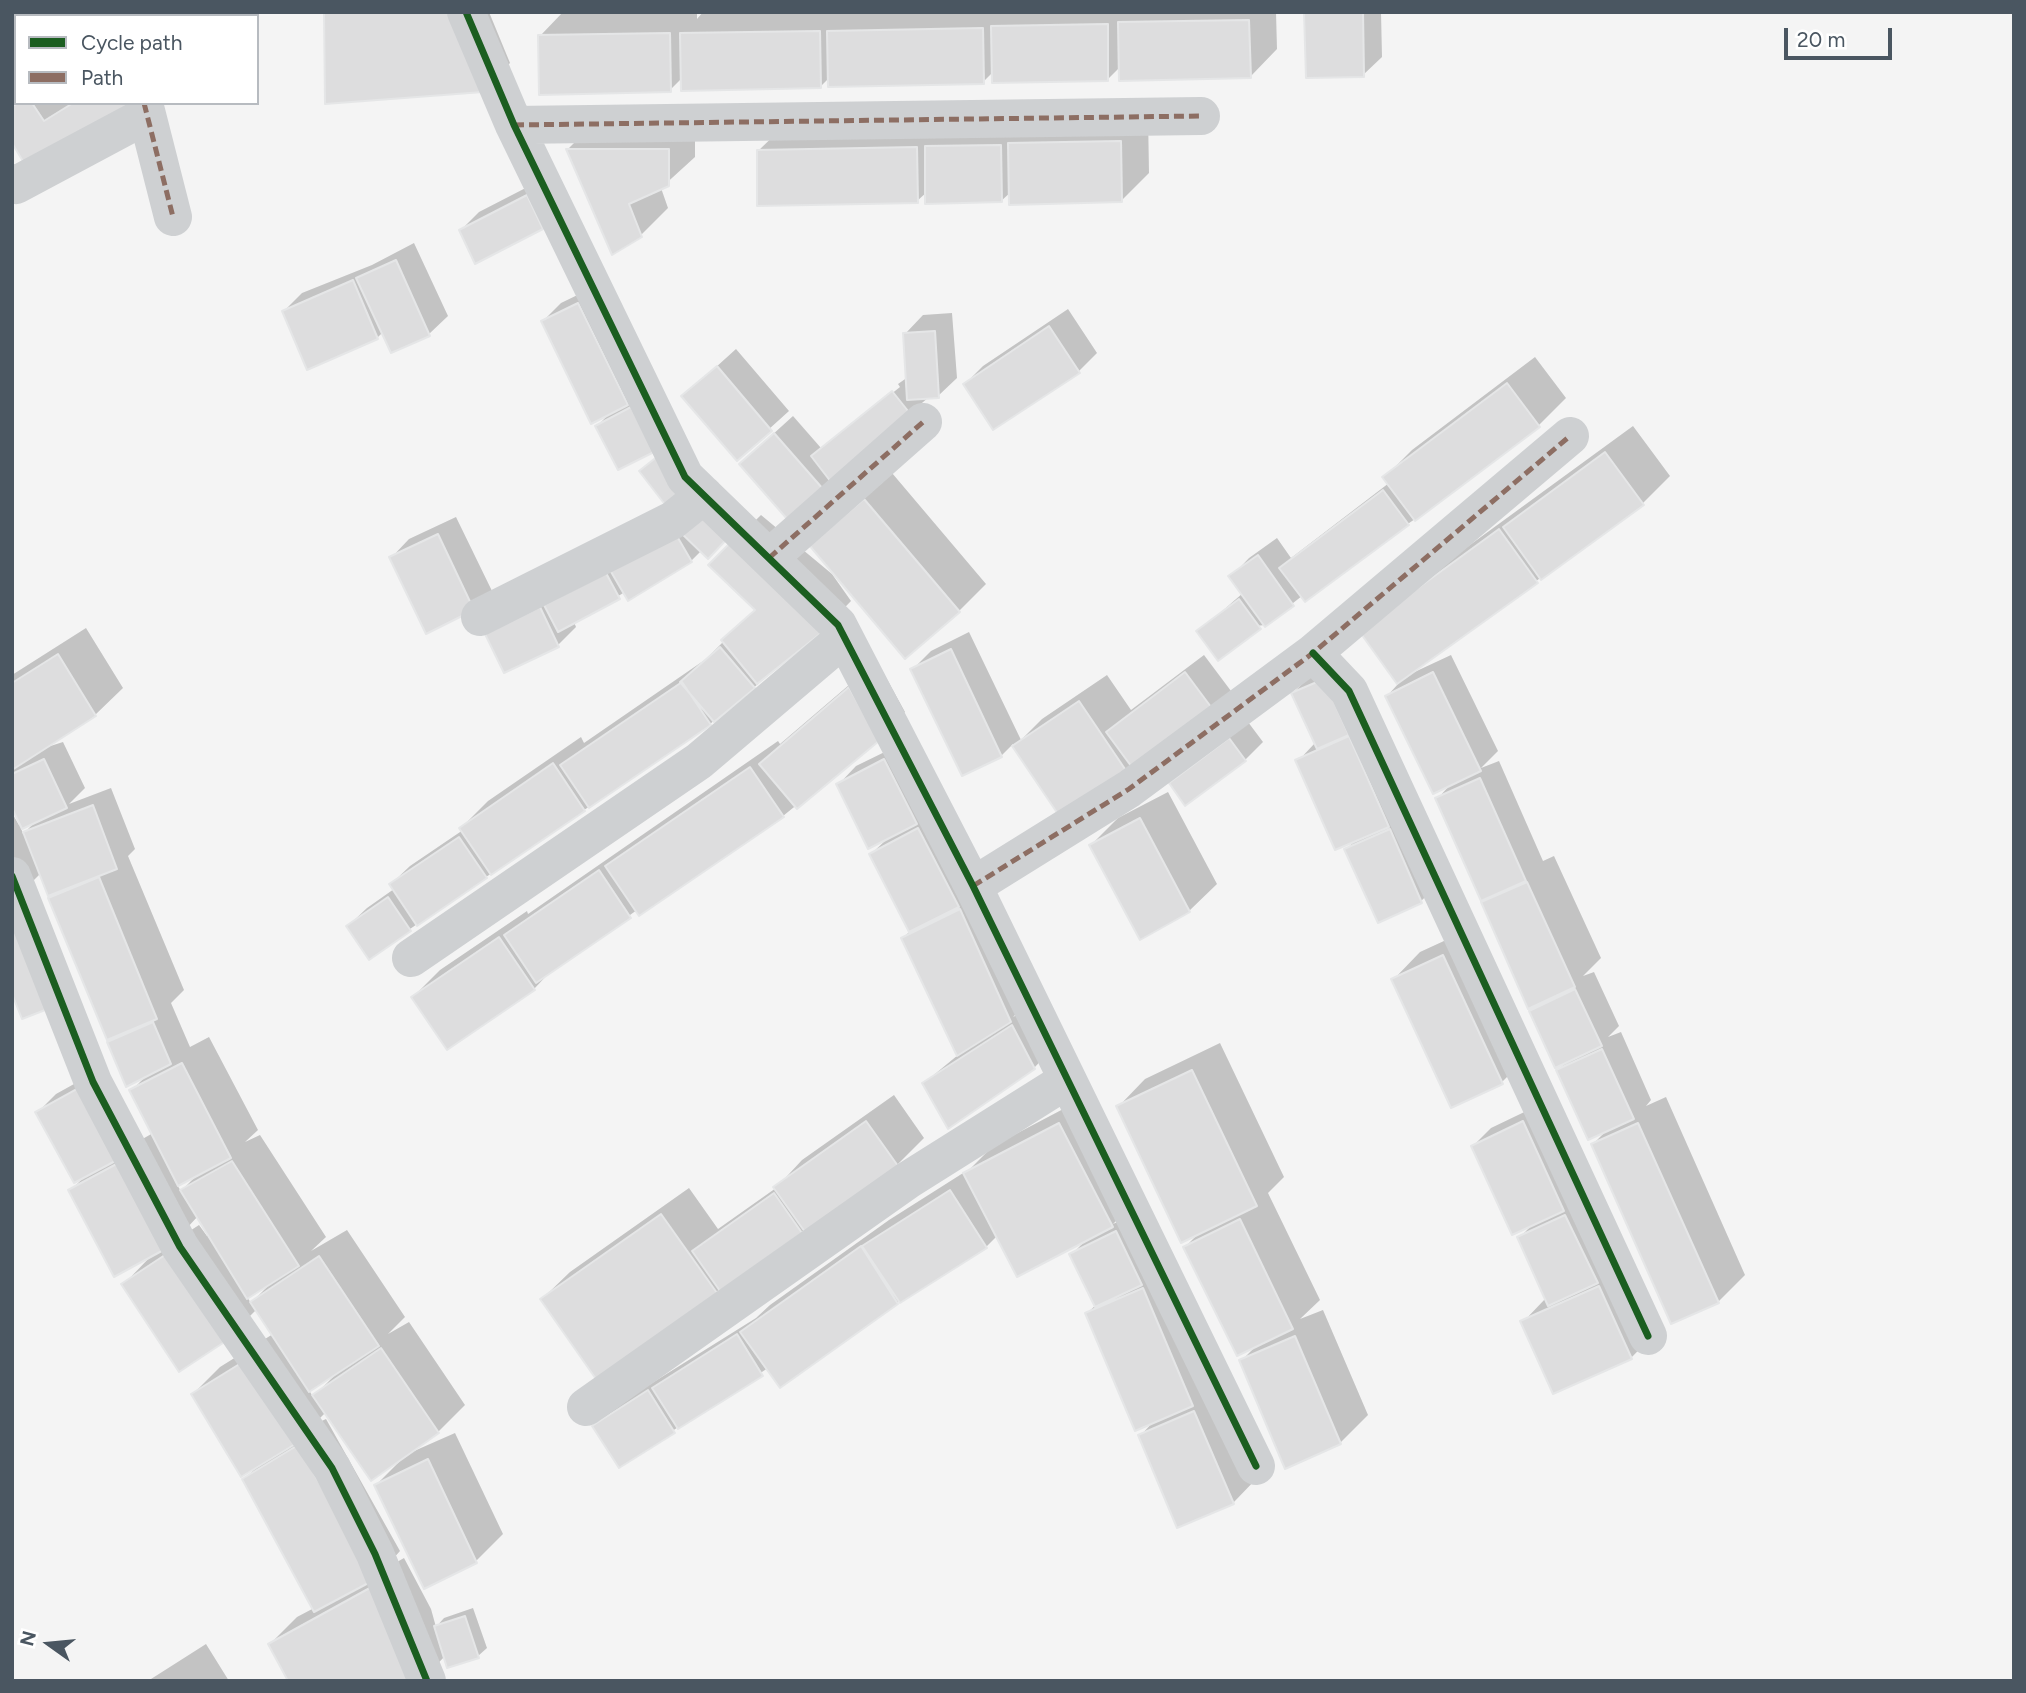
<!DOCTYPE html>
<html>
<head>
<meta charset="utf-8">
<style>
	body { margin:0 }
	#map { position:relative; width:2026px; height:1693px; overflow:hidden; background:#f4f4f4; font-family:Figtree,sans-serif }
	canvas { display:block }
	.frame { position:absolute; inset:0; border:14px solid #4a5661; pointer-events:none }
	.legend { position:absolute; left:14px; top:14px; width:245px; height:91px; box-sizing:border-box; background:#fff; border:2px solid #b7bbc0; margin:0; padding:9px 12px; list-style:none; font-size:21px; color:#4a5661 }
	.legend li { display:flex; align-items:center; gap:14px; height:35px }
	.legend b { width:35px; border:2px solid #b7bbc0 }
	.north { position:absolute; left:14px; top:1609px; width:70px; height:70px; -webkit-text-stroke:5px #fff; paint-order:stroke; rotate:285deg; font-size:19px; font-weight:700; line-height:28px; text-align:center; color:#4a5661 }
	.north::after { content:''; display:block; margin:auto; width:24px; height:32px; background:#4a5661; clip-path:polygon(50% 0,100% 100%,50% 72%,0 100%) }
	.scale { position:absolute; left:1784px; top:28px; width:108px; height:32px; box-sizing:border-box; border:4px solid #4a5661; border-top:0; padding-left:9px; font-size:21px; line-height:24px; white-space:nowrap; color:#4a5661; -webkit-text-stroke:5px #fff; paint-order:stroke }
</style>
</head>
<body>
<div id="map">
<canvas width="2026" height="1693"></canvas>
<div class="frame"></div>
<ul class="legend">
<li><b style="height:9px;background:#1b5e20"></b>Cycle path</li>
<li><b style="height:9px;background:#8d6e63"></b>Path</li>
</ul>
<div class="north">N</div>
<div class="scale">20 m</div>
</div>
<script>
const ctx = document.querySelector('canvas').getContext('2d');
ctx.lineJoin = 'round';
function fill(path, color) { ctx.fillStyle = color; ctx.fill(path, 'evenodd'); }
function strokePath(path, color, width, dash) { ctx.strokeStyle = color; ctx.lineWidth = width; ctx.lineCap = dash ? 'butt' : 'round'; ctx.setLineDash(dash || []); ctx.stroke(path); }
const shadow = new Path2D(`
	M156 12H228V16H156Z
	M325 12H489L510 63 482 90Z
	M563 12H697V19L703 12H1276L1277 49 1250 77 1121 66 1108 79 993 72 983 82 830 77 821 86 682 78 670 90 540 36Z
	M1306 12H1381L1382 57 1363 75Z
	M16 96V103H140L12 139V100Z
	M1148 114 1149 173 1121 201 1011 192 1001 201 927 192 917 201 758 151 786 124Z
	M595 122H695V157L661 188 668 208 641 235 612 252 568 149Z
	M545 178 561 209 542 228 476 261 461 230 479 212Z
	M414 243 448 316 429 334 392 351 383 332 377 338 284 311 302 293 372 265Z
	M596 286 671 432 597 426 610 413 543 321 561 303Z
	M1068 309 1097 353 1079 371 965 384 983 366Z
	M952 313 957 378 938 396 929 397 822 488 760 446 793 416 821 448 830 440V443L900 387 898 384 908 377 905 334 923 315Z
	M736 349 789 411 737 458 684 396Z
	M1535 357 1566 398 1539 425 1415 519 1302 596 1265 625 1198 632 1243 593 1231 577 1249 558 1277 538 1291 558 1389 483 1384 478 1412 450Z
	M1633 426 1670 476 1643 503 1406 676 1451 655 1498 751 1481 768 1499 761 1543 861 1554 856 1601 958 1583 976 1594 972 1619 1026 1608 1037 1621 1032 1651 1100 1646 1106 1666 1097 1745 1275 1718 1302 1593 1144 1607 1130 1558 1070 1568 1060 1531 1011 1540 1002 1483 903 1491 895 1437 799 1451 784 1387 696 1399 683 1361 631 1389 604Z
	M892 473 986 584 959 611 811 545Z
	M693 514 701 551 691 561 625 592 574 622 576 627 558 645 487 634Z
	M761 515 832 574 851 601 824 629 710 724 369 957 348 926 367 908 394 889 391 884 410 866 463 830 461 828 488 801 581 737 584 743 706 659 756 609 710 565Z
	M456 517 492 591 473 609 391 558 409 539Z
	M86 628 123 688 95 715 41 749 63 742 85 788 69 804 111 788 135 849 128 856 184 990 171 1003 190 1047 209 1037 258 1130 245 1142 260 1135 326 1237 311 1251 347 1230 405 1317 388 1334 409 1322 465 1405 438 1432 405 1455 455 1433 503 1534 476 1561 376 1485 402 1459 326 1412 313 1425 326 1419 400 1551 383 1570 404 1558 431 1609 436 1627 444 1618 473 1608 487 1648 478 1656H445L421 1681 270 1644 297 1617 314 1608 244 1479 257 1467 193 1394 220 1367 273 1334 257 1309 228 1338 124 1284 152 1255 70 1191 85 1176 38 1112 56 1094 101 1069 139 1141 153 1133 131 1091 145 1077 109 1042 117 1034 50 898 59 889 41 873 14 900 12 990V813L19 825 21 823 12 804V675ZM35 822 23 834 21 828ZM196 1176 181 1191 177 1185ZM198 1216 210 1234 207 1236 199 1225 176 1240ZM270 1284 251 1303 247 1297ZM336 1374 313 1397 309 1390Z
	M969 632 1021 740 1042 719 1107 675 1131 710 1204 655 1231 691 1063 818 1013 744 1001 756 962 774 913 669 931 651Z
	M877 661 905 712 878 739 783 816 639 914 637 910 551 971 534 989 413 997 440 970 527 911 528 914 778 741 780 744Z
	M1311 675 1440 883 1421 901 1379 921 1346 849 1356 840 1298 761 1315 743 1293 693Z
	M1248 722 1263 742 1245 760 1189 765Z
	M903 743 1037 993 1013 1017 1031 1008 1052 1049 1034 1068 924 1083 958 1055 903 938 910 931 871 854 887 839 838 785 856 766Z
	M1168 792 1217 884 1189 911 1091 845 1118 818Z
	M1470 929 1529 1055 1502 1082 1393 980 1420 952Z
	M1220 1043 1284 1177 1268 1193 1320 1300 1300 1319 1323 1310 1368 1415 1340 1443 1241 1361 1255 1347 1185 1247 1199 1233 1118 1107 1145 1079Z
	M894 1095 924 1138 897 1165 716 1292 542 1299 570 1272 689 1188 718 1229 776 1188 802 1160Z
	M1086 1097 1139 1198 1113 1224 1135 1214 1260 1475 1233 1503 1140 1436 1154 1421 1087 1313 1096 1305 1071 1255 1086 1240 998 1235 986 1247 897 1303 768 1368 619 1466 594 1427 612 1408 756 1318 770 1305 889 1220 971 1168 993 1146Z
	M1541 1104 1658 1330 1631 1358 1523 1322 1546 1298 1519 1238 1532 1225 1473 1146 1491 1128Z
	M206 1644 229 1681H149L151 1679Z`);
const building = new Path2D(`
	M155 12H201V16H155Z
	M324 12H452L483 92 325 104Z
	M1304 12H1363L1364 77 1306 78Z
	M1249 20 1251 78 1119 81 1118 22Z
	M1108 24V81L992 83 991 26Z
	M983 28 984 84 828 87 827 31Z
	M820 31 821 88 681 91 680 33Z
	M670 33 671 92 539 95 538 35Z
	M19 103H32L44 121 73 103H131L27 168 12 143V106Z
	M1121 141 1122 202 1009 205 1008 143Z
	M1001 145 1002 202 925 204V146Z
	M917 147 918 203 757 206V150Z
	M566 149H669V186L629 204 642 237 612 255Z
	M527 195 543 229 475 264 459 230Z
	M396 260 430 336 391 353 356 278Z
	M353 280 378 339 307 370 282 311Z
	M578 303 628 405 591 424 541 321Z
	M1049 326 1080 373 993 430 963 384Z
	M935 331 939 398 907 400 903 333Z
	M717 366 772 431 737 461 681 396Z
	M1507 383 1540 427 1415 521 1382 477Z
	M892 391 912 416 831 482 811 456Z
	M631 407 654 452 618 470 595 426Z
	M774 433 823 489 788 520 739 464Z
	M1605 452 1644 505 1541 580 1503 527Z
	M658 456 689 497 670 511 639 471Z
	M1383 490 1409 525 1305 602 1279 568Z
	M864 499 960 612 905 659 809 545Z
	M699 509 728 538 708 559 678 530Z
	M1499 529 1538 583 1397 684 1359 631Z
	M674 531 692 562 628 601 610 570Z
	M438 534 474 610 426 634 389 557Z
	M732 541 825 630 757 684 721 640 755 610 708 565Z
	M1258 555 1294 606 1265 627 1228 576Z
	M606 573 620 599 558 632 544 605Z
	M1239 599 1261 629 1218 661 1196 631Z
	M540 607 559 647 504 673 485 634Z
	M720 647 755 688 714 722 680 682Z
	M951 649 1002 757 962 776 910 669Z
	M58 654 96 716 12 770V683Z
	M1185 672 1214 711 1134 770 1106 732Z
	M1433 672 1481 771 1433 794 1385 696Z
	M1324 679 1349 735 1317 749 1291 693Z
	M682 682 711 725 589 808 560 765Z
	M849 687 879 741 797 809 759 764Z
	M1079 701 1129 775 1062 820 1012 746Z
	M1349 736 1389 827 1335 850 1295 760Z
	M1229 738 1246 761 1185 806 1169 783Z
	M44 759 67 808 22 829 12 808V774Z
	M884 759 917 824 868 849 836 784Z
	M553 763 585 811 491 875 459 828Z
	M750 767 784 817 639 916 605 866Z
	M1480 778 1526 881 1481 901 1435 798Z
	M93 805 117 869 48 896 23 832Z
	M1140 818 1190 912 1140 940 1089 845Z
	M918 828 959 907 909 932 869 854Z
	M1390 829 1422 903 1378 923 1344 849Z
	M459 837 487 878 417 926 389 884Z
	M599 870 631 918 536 983 504 935Z
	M99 877 157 1019 107 1040 48 898Z
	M1527 882 1575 987 1528 1009 1481 902Z
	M388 897 411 931 369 960 346 926Z
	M960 909 1011 1022 957 1056 901 938Z
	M12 911 58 1005 22 1019 12 994Z
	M499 937 535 990 447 1050 411 997Z
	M1443 955 1503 1084 1451 1108 1391 979Z
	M1575 989 1602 1046 1555 1068 1529 1011Z
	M153 1022 171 1064 126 1087 107 1042Z
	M1012 1025 1035 1069 948 1129 922 1083Z
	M1602 1049 1634 1119 1588 1140 1556 1070Z
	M182 1063 231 1158 178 1186 129 1090Z
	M1192 1070 1257 1206 1181 1243 1116 1106Z
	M82 1086 121 1158 74 1183 35 1112Z
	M866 1121 898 1166 805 1232 773 1187Z
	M1523 1121 1564 1211 1512 1235 1471 1146Z
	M1059 1123 1113 1227 1017 1277 963 1173Z
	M1638 1123 1719 1303 1671 1324 1591 1144Z
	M122 1161 169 1247 114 1277 68 1190Z
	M232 1161 299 1266 247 1299 180 1190Z
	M950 1190 987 1248 900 1303 862 1246Z
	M774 1193 802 1233 720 1291 692 1251Z
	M661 1214 717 1293 596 1379 540 1299Z
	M1565 1215 1598 1283 1548 1306 1517 1237Z
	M1240 1219 1293 1329 1237 1356 1183 1247Z
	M1116 1231 1142 1285 1095 1307 1069 1254Z
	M861 1246 898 1304 780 1388 740 1332Z
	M171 1251 229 1339 179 1372 121 1284Z
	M319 1256 379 1346 309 1392 250 1302Z
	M1599 1286 1632 1359 1553 1394 1520 1321Z
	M1143 1288 1193 1406 1135 1431 1085 1313Z
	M737 1334 763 1376 678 1429 652 1388Z
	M1295 1336 1341 1444 1285 1469 1239 1360Z
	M381 1348 439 1433 371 1481 312 1395Z
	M246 1360 297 1443 241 1477 191 1394Z
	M648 1390 675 1433 619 1468 592 1426Z
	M1194 1411 1234 1504 1177 1528 1138 1435Z
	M298 1445 374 1580 314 1612 242 1479Z
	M428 1459 477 1563 424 1589 374 1485Z
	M377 1584 416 1681H288L268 1644Z
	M465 1616 479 1658 447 1668 434 1626Z`);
const minor = new Path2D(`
	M124 12V16
	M466 12 514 125 685 477 838 625 973 886 1256 1466
	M144 103 173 217
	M514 125 1201 116
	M12 183 16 185 147 115
	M769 558 923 422
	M480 617 673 520 704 495
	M1313 653 1349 691 1648 1336
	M12 876 93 1082 180 1247 332 1468 375 1554 427 1681
	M973 886 1129 789 1313 653 1570 436
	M411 958 699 761 844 638
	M586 1407 908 1180 1067 1080`);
const quiet = new Path2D(`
	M124 12V16
	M144 103 173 217
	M514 125 1201 116
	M769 558 923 422
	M973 886 1129 789 1313 653 1570 436`);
const cycleway = new Path2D(`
	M466 12 514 125 685 477 838 625 973 886 1256 1466
	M1313 653 1349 691 1648 1336
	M12 876 93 1082 180 1247 332 1468 375 1554 427 1681`);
fill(shadow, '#0003');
fill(building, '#ddddde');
strokePath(building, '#e5e6e7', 2);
strokePath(minor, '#ced0d2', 38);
strokePath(quiet, '#8d6e63', 5, [10, 5]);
strokePath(cycleway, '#1b5e20', 7);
</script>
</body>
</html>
